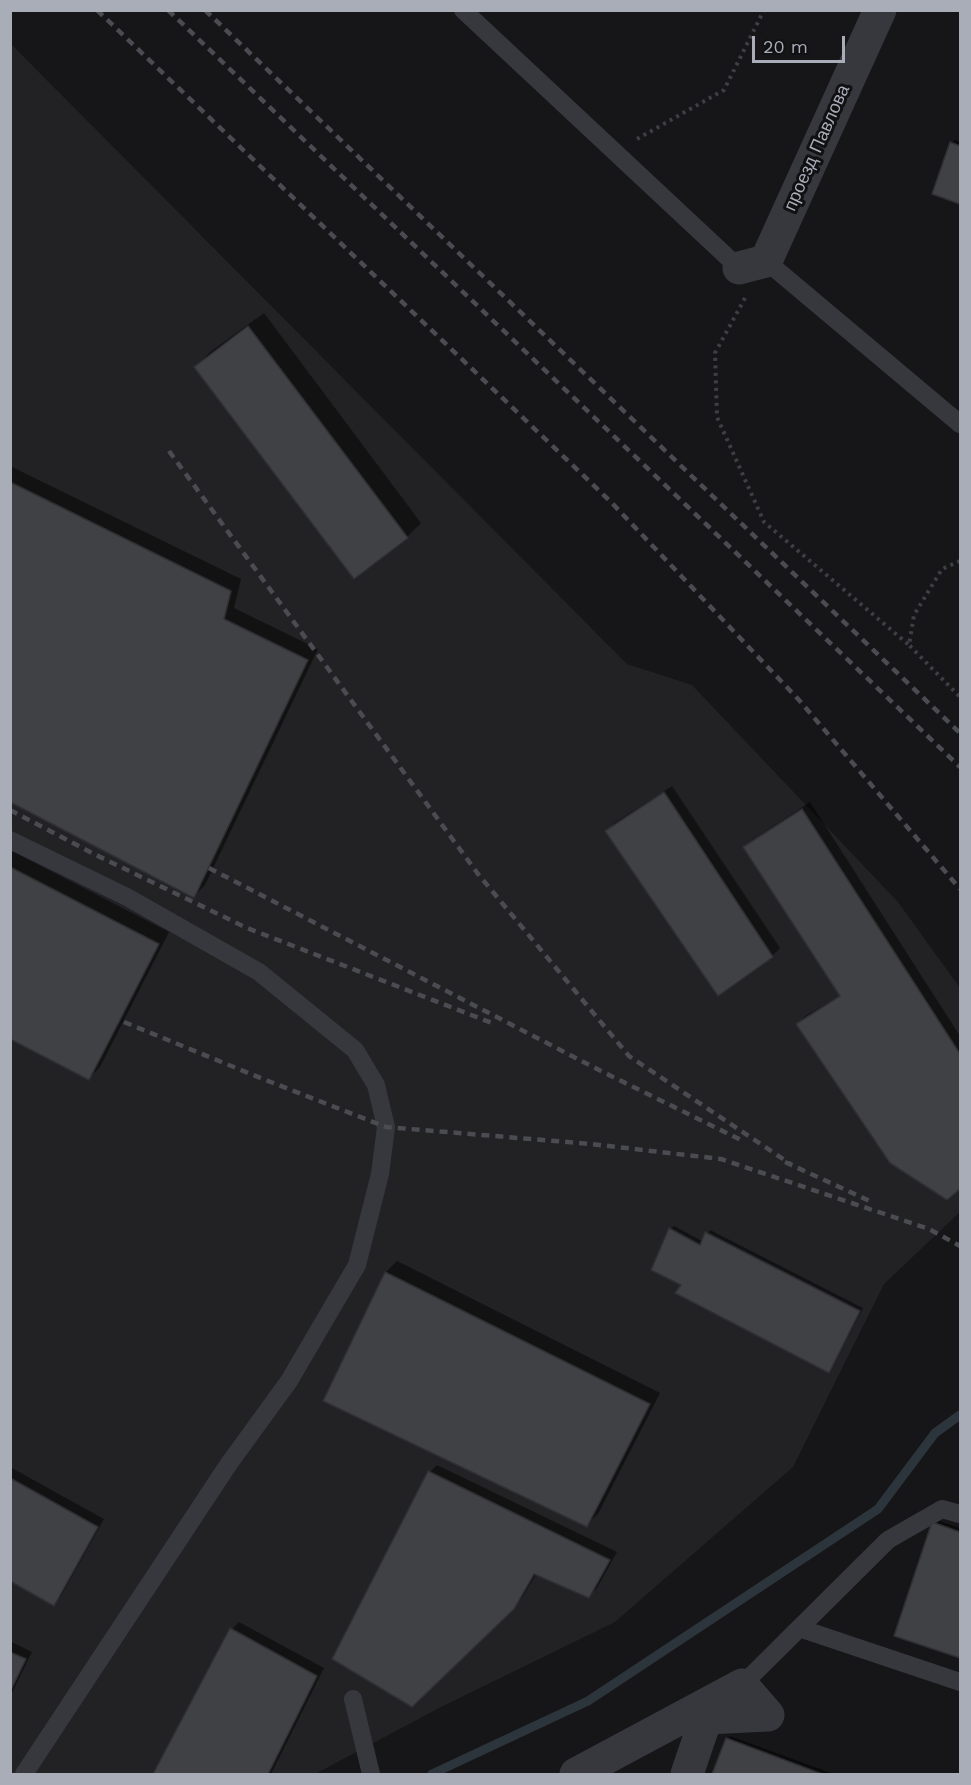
<!DOCTYPE html>
<html>
<head>
<meta charset="utf-8">
<style>
	body { margin:0 }
	#map { position:relative; width:971px; height:1785px; overflow:hidden; background:#161618; font-family:"Work Sans",sans-serif }
	canvas { display:block }
	.frame { position:absolute; inset:0; border:12px solid #a8adb8; pointer-events:none }
	.scale { position:absolute; left:752px; top:36px; width:93px; height:27px; box-sizing:border-box; border:3px solid #a8adb8; border-top:0; padding-left:8px; font-size:18px; line-height:21px; white-space:nowrap; color:#a8adb8; -webkit-text-stroke:4px #111113; paint-order:stroke }
</style>
</head>
<body>
<div id="map">
<canvas width="971" height="1785"></canvas>
<div class="frame"></div>
<div class="scale">20 m</div>
</div>
<script>
const ctx = document.querySelector('canvas').getContext('2d');
ctx.lineJoin = 'round';
function fill(path, color) { ctx.fillStyle = color; ctx.fill(path, 'evenodd'); }
function strokePath(path, color, width, dash) { ctx.strokeStyle = color; ctx.lineWidth = width; ctx.lineCap = dash ? 'butt' : 'round'; ctx.setLineDash(dash || []); ctx.stroke(path); }
function label(font, color, halo, rows, align = 'center') {
  ctx.font = font + ' "Work Sans",sans-serif'; ctx.lineWidth = 6; ctx.setLineDash([]); ctx.textBaseline = 'middle'; ctx.strokeStyle = halo; ctx.fillStyle = color; for (const [text, x, y, turn = 0] of rows) {
    ctx.save(); ctx.translate(x, y); ctx.rotate((+turn || 0) * Math.PI / 180); ctx.textAlign = isNaN(turn) ? turn : align; if (halo) ctx.strokeText(text, 0, 0); ctx.fillText(text, 0, 0); ctx.restore();
  }
}
const built = new Path2D(`
	M10 43 627 664 692 685 898 902 960 988V1212L884 1284 793 1467 615 1622 441 1707 315 1774H11Z`);
const shadow = new Path2D(`
	M955 140 960 142V202L934 193 952 143Z
	M264 313 421 523 407 537 196 367 210 352Z
	M10 466 241 579 234 608 318 649 205 885 194 896 10 800Z
	M672 786 780 948 772 956 607 831 614 823Z
	M810 802 960 1036V1187L947 1198 798 1024 805 1016 841 995 745 847 752 840Z
	M10 850 169 932 100 1067 89 1078 10 1038Z
	M674 1226 702 1241 710 1230 863 1308 832 1368 828 1371 683 1285 670 1229Z
	M397 1261 660 1393 598 1514 586 1525 325 1400 386 1272Z
	M437 1465 617 1552 597 1588 589 1596 537 1573 521 1599 412 1705 430 1472Z
	M10 1467 104 1519 61 1596 54 1604 10 1580Z
	M937 1520 960 1528V1657L896 1635 933 1523Z
	M239 1622 324 1668 271 1774H155L232 1629Z
	M10 1641 32 1652 10 1697Z
	M730 1736 834 1774H714L727 1739Z`);
const stream = new Path2D(`
	M432 1774 588 1701 878 1509 935 1433 960 1415`);
const building = new Path2D(`
	M950 142 960 146V204L932 194Z
	M248 326 408 538 354 579 194 367Z
	M10 482 231 591 224 619 308 660 194 898 10 802Z
	M664 792 773 957 718 996 605 831Z
	M802 809 960 1054V1189L947 1200 890 1163 796 1024 840 996 743 847Z
	M10 867 159 944 89 1080 10 1039Z
	M669 1228 700 1245 705 1232 860 1311 829 1373 675 1293 681 1285 651 1270Z
	M385 1272 650 1404 587 1527 323 1401Z
	M428 1471 610 1560 589 1598 534 1574 514 1609 412 1707 332 1659Z
	M10 1478 98 1527 54 1606 10 1581Z
	M932 1522 960 1532V1658L894 1636Z
	M230 1628 317 1676 268 1774H153Z
	M10 1652 26 1659 10 1692Z
	M726 1738 822 1774H712Z`);
const path = new Path2D(`
	M637 139 724 90 764 10
	M745 298 715 353 717 417 764 522 909 645
	M960 561 942 569 914 615 909 645 960 697`);
const lane = new Path2D(`
	M463 10 739 268
	M766 261 960 424
	M10 840 127 897 259 972 355 1050 376 1085 386 1127 380 1174 357 1265 289 1381 228 1465 24 1774
	M799 1628 960 1682
	M742 1685 888 1540 942 1509 960 1514
	M353 1699 371 1774`);
const street = new Path2D(`
	M739 268 766 261 880 10
	M576 1774 742 1685 768 1715 706 1718 687 1774`);
const rail = new Path2D(`
	M97 10 610 501 799 700 960 889
	M168 10 960 767
	M205 10 960 733
	M169 451 478 874 629 1056 792 1165
	M10 810 94 854 247 928 492 1023
	M209 868 599 1070 745 1142
	M124 1022 263 1079 386 1127 591 1144 721 1159 929 1229 960 1246
	M785 1162 872 1202`);
const streetNames = [
	["проезд Павлова",817,148,-66]
];
fill(built, '#222225');
fill(shadow, '#0007');
strokePath(stream, '#2c353c', 9);
fill(building, '#404145');
strokePath(building, '#303034', 1.5);
strokePath(path, '#3d3f44', 4, [3, 4.5]);
strokePath(lane, '#37383d', 18);
strokePath(street, '#37383d', 33);
strokePath(rail, '#4a4c52', 4.5, [8, 6]);
label('18px', '#a8adb8', '#111113', streetNames);
</script>
</body>
</html>
